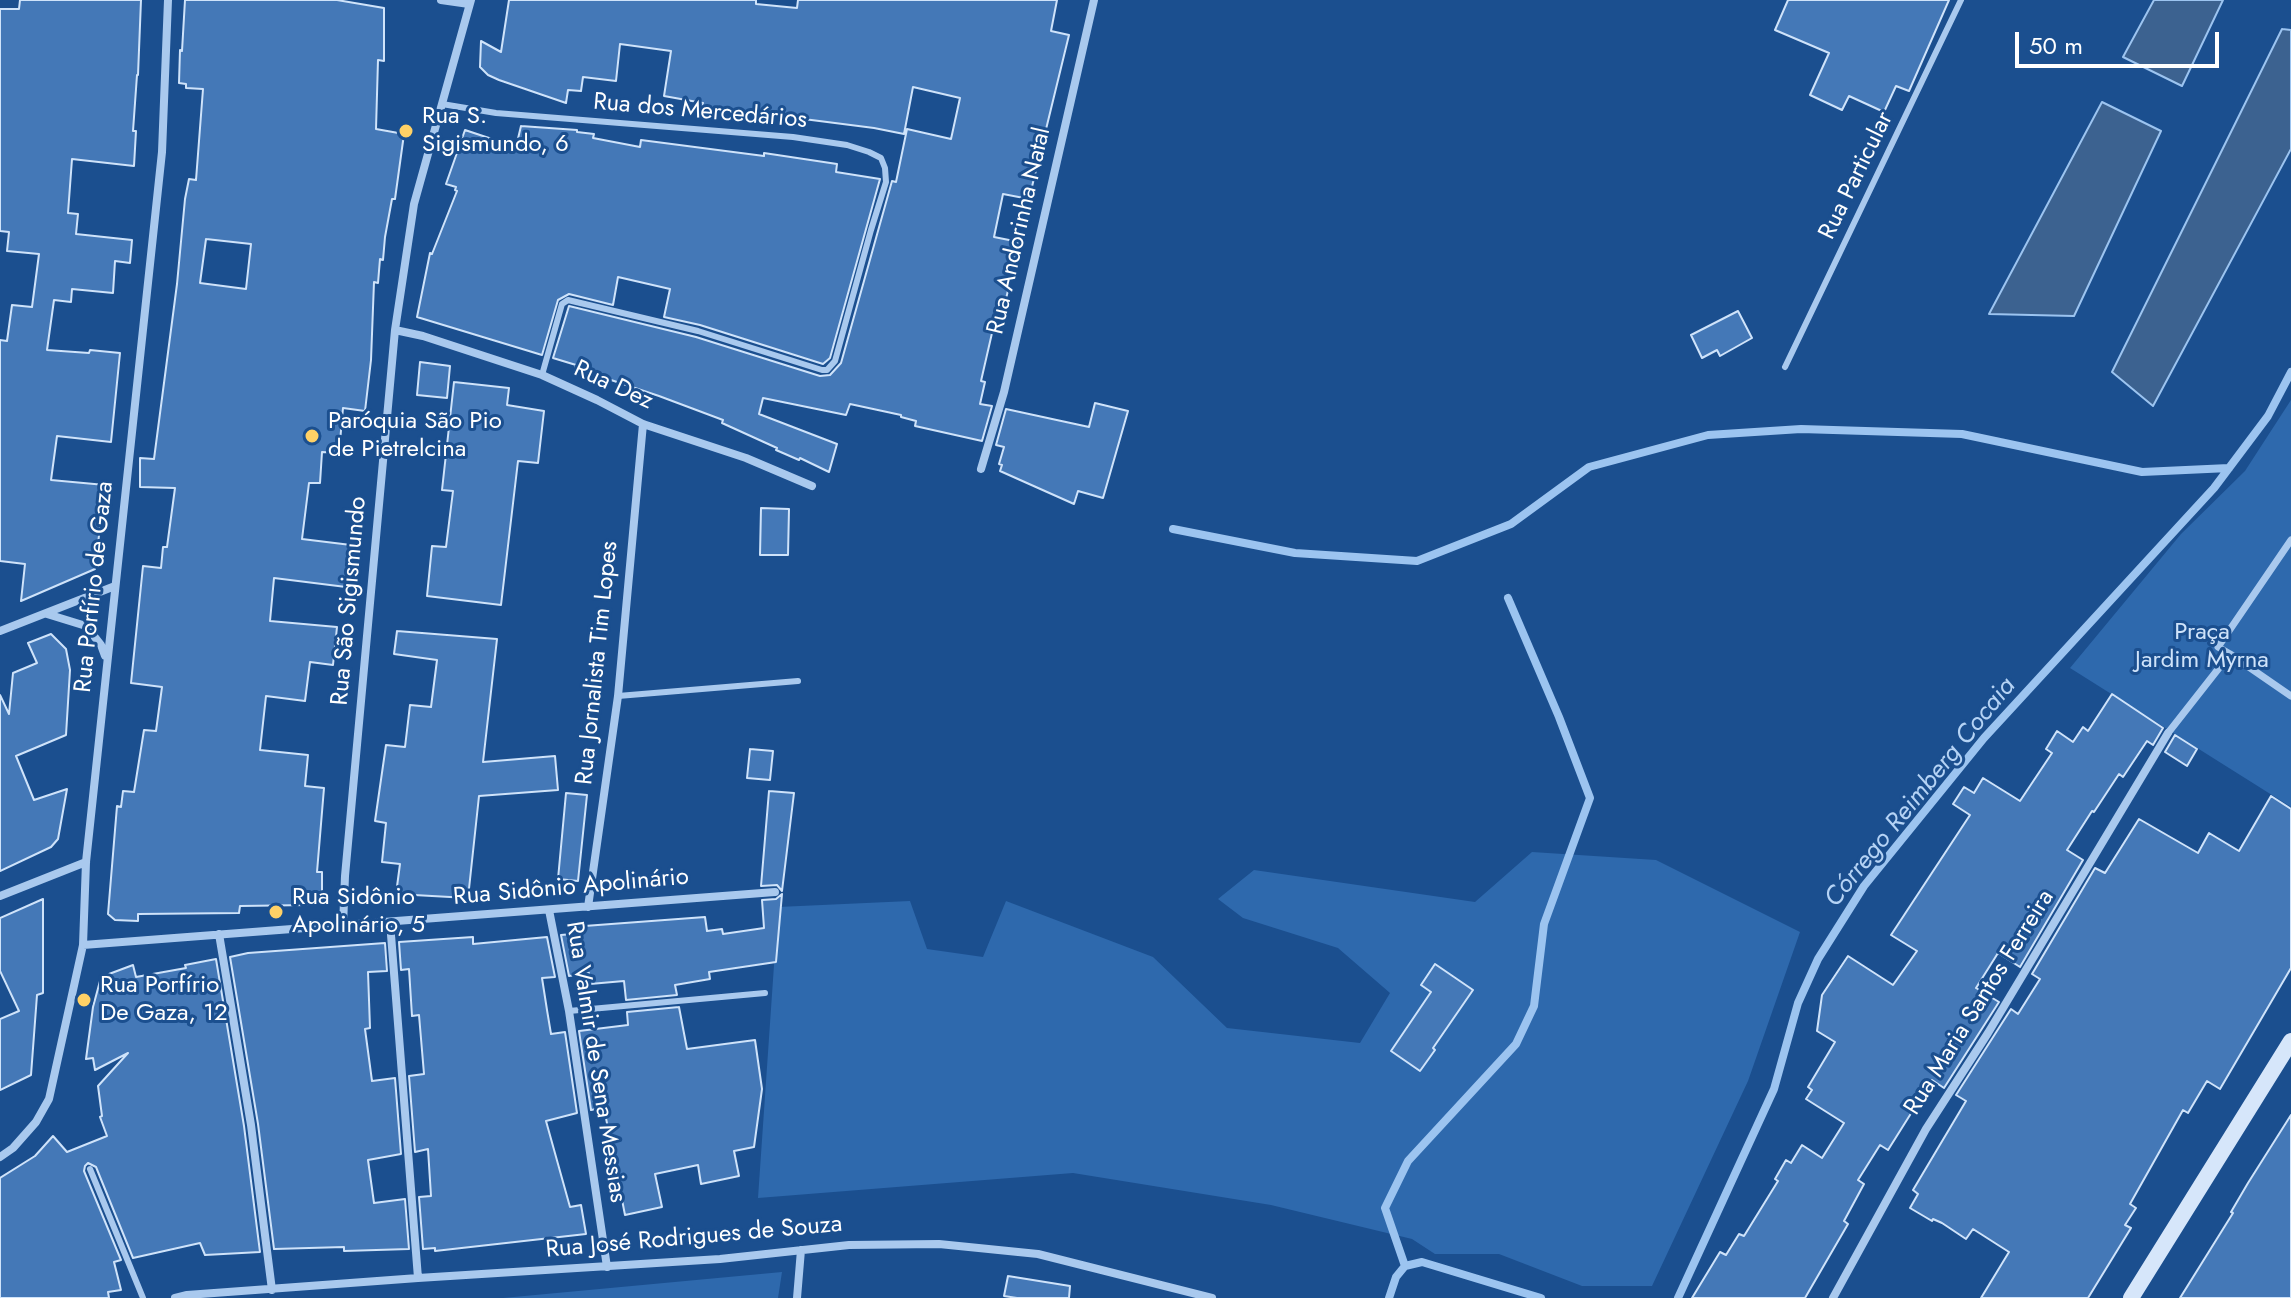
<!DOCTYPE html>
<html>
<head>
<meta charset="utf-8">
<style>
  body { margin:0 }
  #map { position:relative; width:2291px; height:1298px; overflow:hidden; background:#1b4f8f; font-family:Jost,sans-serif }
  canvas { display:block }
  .scale { position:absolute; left:2015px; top:32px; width:204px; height:36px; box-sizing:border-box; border:4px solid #fff; border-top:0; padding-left:10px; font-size:24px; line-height:28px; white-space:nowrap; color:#fff; -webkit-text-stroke:6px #1b4f8f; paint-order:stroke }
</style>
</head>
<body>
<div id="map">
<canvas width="2291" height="1298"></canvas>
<div class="scale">50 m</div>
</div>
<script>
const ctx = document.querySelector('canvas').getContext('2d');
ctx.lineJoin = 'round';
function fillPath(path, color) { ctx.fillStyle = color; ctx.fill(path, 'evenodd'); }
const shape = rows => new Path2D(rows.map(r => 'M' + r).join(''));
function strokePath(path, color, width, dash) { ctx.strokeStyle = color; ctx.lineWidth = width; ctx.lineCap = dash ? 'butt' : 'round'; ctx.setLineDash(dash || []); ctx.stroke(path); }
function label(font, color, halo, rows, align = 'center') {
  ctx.font = font + ' Jost,sans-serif'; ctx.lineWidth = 6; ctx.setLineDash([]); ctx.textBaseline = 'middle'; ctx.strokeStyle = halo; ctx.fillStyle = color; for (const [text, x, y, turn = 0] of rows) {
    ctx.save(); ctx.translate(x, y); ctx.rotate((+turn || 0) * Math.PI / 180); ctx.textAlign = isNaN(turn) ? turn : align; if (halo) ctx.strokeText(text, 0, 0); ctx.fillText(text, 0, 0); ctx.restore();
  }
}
const green = shape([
  [2291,400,2291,807,2070,668,2181,534,2245,471],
  [1532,852,1656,860,1800,932,1748,1081,1652,1286,1582,1286,1499,1254,1435,1254,1412,1239,1271,1205,1073,1173,758,1198,778,907,910,901,927,949,983,957,1006,901,1153,957,1227,1028,1360,1043,1390,993,1338,948,1243,918,1218,899,1254,870,1475,902],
  [782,1272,778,1298,503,1298]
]);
const water = shape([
  [2154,0,2223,0,2182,86,2123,57,2154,0],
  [2282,29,2291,30,2291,149,2153,406,2112,372,2282,29],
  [2102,102,2161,131,2074,316,1989,314,2102,102]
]);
const stream = shape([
  [1173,529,1295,553,1417,561,1511,524,1589,467,1708,435,1801,429,1962,434,2142,472,2229,468],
  [1405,1266,1385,1208,1408,1161,1516,1044,1534,1006,1544,924,1590,798,1559,717,1508,598],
  [1389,1298,1396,1277,1405,1266,1422,1262,1541,1298],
  [1678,1298,1774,1089,1798,1003,1818,959,1864,886,1984,738,2214,488,2268,416,2291,372]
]);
const building = shape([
  [20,0,141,0,138,75,137,75,133,131,136,131,134,166,72,159,68,213,78,214,76,234,132,240,130,263,115,261,113,293,72,289,71,302,54,300,47,350,89,353,90,350,120,353,111,442,57,436,51,480,105,485,95,569,21,601,25,564,0,561,0,340,7,341,12,305,32,307,39,254,7,251,9,232,0,231,0,9,19,9,20,0],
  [185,0,337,0,384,8,384,61,378,60,376,129,404,134,395,199,392,199,385,237,383,260,380,259,378,283,374,282,371,360,365,411,343,408,339,453,322,452,320,483,309,483,302,539,351,545,346,587,274,578,270,621,337,627,333,665,310,662,305,701,266,696,260,750,308,755,305,786,324,788,317,872,322,872,322,903,309,905,240,906,239,913,138,914,138,921,115,920,108,914,117,806,121,807,123,791,134,792,144,730,156,731,162,687,131,683,143,566,161,568,163,547,167,547,175,488,140,487,140,458,154,459,177,284,185,199,189,179,196,180,203,89,186,88,186,84,179,83,180,50,182,51,185,0],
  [206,239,251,244,246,289,200,283,206,239],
  [509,0,756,0,756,4,797,8,798,0,1057,0,1051,31,1069,35,1029,199,1003,194,994,237,1019,242,1001,321,995,320,981,381,985,382,980,404,992,406,982,441,915,426,916,421,901,417,901,415,850,404,846,415,763,398,759,414,837,444,829,472,800,458,799,460,776,450,777,448,722,423,723,420,659,396,575,368,576,365,553,358,569,306,696,337,820,376,830,375,841,363,892,181,896,182,907,129,951,139,960,98,913,87,904,134,874,128,702,106,703,103,664,96,671,51,620,44,616,81,583,77,581,91,568,90,566,103,499,80,488,75,480,67,481,41,501,52,509,0],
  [1788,0,1949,0,1909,91,1896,86,1884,112,1849,96,1842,110,1810,95,1829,53,1775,30,1788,0],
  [521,126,577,130,577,132,594,134,593,138,640,147,641,140,764,156,764,153,837,164,836,172,880,179,830,358,823,364,700,325,664,317,670,289,618,277,613,305,569,294,558,300,542,355,417,317,430,253,432,254,457,191,455,190,456,187,446,184,465,130,516,147,521,126],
  [1738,311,1752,338,1720,356,1717,350,1702,358,1691,335,1738,311],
  [420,362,450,366,447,398,417,395,420,362],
  [454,382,509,388,507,405,544,411,538,463,518,461,501,605,427,596,432,546,446,547,453,491,442,490,454,382],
  [1095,403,1128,411,1103,498,1078,491,1074,504,1000,471,1002,465,999,464,1004,447,996,445,1006,409,1089,427,1095,403],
  [761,508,789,509,788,555,760,555,761,508],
  [397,631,497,639,483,762,555,756,558,790,479,796,468,898,396,894,400,864,382,862,386,823,375,821,386,745,405,747,410,705,431,707,437,660,394,654,397,631],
  [51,634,66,649,70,670,66,735,16,756,34,800,67,789,58,839,51,847,0,871,0,695,9,714,13,673,37,663,28,643,51,634],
  [2112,694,2163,728,2153,745,2147,741,2123,777,2119,774,2094,812,2092,811,2067,850,2083,860,2020,967,1998,953,1976,988,1999,1002,1944,1088,1932,1080,1888,1150,1880,1145,1858,1180,1864,1184,1844,1221,1848,1224,1805,1298,1692,1298,1720,1252,1726,1255,1739,1234,1744,1236,1778,1181,1775,1179,1786,1160,1791,1163,1802,1145,1822,1158,1844,1123,1806,1099,1812,1090,1808,1087,1835,1042,1817,1031,1822,995,1848,956,1893,985,1917,951,1891,935,1970,815,1953,804,1964,787,1974,793,1983,778,2020,801,2052,753,2046,749,2057,731,2073,742,2083,727,2088,731,2112,694],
  [2175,735,2197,749,2187,766,2165,752,2175,735],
  [750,749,773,751,770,780,747,778,750,749],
  [769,791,794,793,782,891,777,885,761,886,769,791],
  [566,793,587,795,578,881,558,879,566,793],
  [2271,796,2291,809,2291,968,2220,1089,2207,1081,2188,1113,2183,1110,2130,1204,2136,1208,2125,1225,2131,1228,2088,1298,1981,1298,2009,1252,1973,1229,1966,1239,1942,1223,1933,1219,1932,1221,1910,1208,1918,1194,1913,1190,1966,1101,1956,1095,2011,1009,2018,1014,2040,979,2032,974,2095,868,2105,873,2139,819,2198,853,2209,833,2239,851,2271,796],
  [782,894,776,962,709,972,710,979,675,985,677,995,626,1000,624,981,590,984,589,973,569,976,561,935,572,934,571,927,705,917,707,931,722,929,723,934,764,928,762,900,776,899,782,894],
  [43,899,43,993,37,995,31,1075,0,1090,0,1019,19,1011,0,971,0,918,43,899],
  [473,937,473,944,547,937,555,977,542,978,547,1010,551,1034,565,1032,577,1113,546,1121,570,1207,581,1205,586,1234,435,1251,435,1248,423,1249,419,1197,431,1196,428,1149,415,1152,409,1076,424,1074,419,1015,412,1016,409,969,401,970,399,942,473,937],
  [385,943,387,971,368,972,370,1028,365,1029,372,1081,395,1078,401,1154,368,1160,374,1203,405,1199,409,1249,344,1251,344,1247,274,1249,258,1124,230,957,248,953,385,943],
  [216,959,244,1126,260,1252,205,1255,200,1243,133,1258,96,1167,88,1163,85,1166,84,1171,121,1260,114,1262,121,1290,108,1292,109,1298,0,1298,0,1178,35,1156,53,1136,67,1152,107,1136,100,1117,102,1116,98,1086,128,1053,95,1070,93,1058,86,1059,93,1007,100,981,109,974,133,965,136,977,186,968,185,965,216,959],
  [1435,964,1473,990,1433,1048,1435,1050,1420,1071,1391,1051,1431,992,1421,985,1435,964],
  [679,1007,687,1049,755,1040,762,1089,754,1147,734,1151,739,1176,701,1184,698,1165,655,1174,662,1207,625,1215,604,1108,591,1110,579,1031,628,1025,627,1012,679,1007],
  [2291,1115,2291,1298,2180,1298,2233,1213,2231,1212,2248,1183,2291,1115],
  [1008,1276,1070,1286,1069,1298,1017,1298,1004,1296,1008,1276]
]);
const service = shape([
  [442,104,496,113,793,137,847,145,869,152,881,158,885,168,886,182,871,230,835,361,827,370,822,370,698,331,568,300,562,304,542,375],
  [1785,367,1961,0],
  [618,696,798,681],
  [569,1011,765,993],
  [90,1169,143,1298]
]);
const pedestrian = shape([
  [2230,654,2218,647,2291,540],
  [2168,733,2230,654,2291,696]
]);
const minor = shape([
  [441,0,469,4],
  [395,330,423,336,542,375,597,400,643,424,746,458,812,486],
  [981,469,1004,392,1094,0],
  [47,614,86,626,101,645,105,656],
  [0,631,115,586],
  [0,896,86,862],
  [588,907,618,696,643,424],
  [549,910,569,1011,607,1267],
  [390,922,418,1278],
  [343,926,345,876,395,330,414,204,471,0],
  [219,934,251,1125,272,1290],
  [83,945,775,892],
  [0,1157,13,1148,36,1122,49,1099,83,945,86,862,162,152,168,0],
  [175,1298,187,1295,418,1278,720,1259,849,1245,939,1244,1038,1254,1212,1298],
  [797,1298,801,1250],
  [1833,1298,1926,1129,1988,1033,2168,733]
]);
const secondary = shape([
  [2131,1298,2291,1041]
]);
const markers = [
  [406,131,8,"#ffd166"],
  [312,436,8,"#ffd166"],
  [276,912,8,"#ffd166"],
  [84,1000,8,"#ffd166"]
];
const streetNames = [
  ["Rua dos Mercedários",700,112,5],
  ["Rua Particular",1857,176,-64],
  ["Rua Andorinha Natal",1020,231,-77],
  ["Rua Dez",613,386,25],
  ["Rua Porfírio de Gaza",95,587,-84],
  ["Rua São Sigismundo",350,601,-85],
  ["Rua Jornalista Tim Lopes",598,663,-84],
  ["Rua Sidônio Apolinário",571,888,-5],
  ["Rua Maria Santos Ferreira",1980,1003,-58],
  ["Rua Valmir de Sena Messias",595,1062,81],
  ["Rua José Rodrigues de Souza",694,1238,-5]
];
const poiNames = [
  ["Rua S.",422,117],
  ["Sigismundo, 6",422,145],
  ["Paróquia São Pio",328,422],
  ["de Pietrelcina",328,450],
  ["Rua Sidônio",292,898],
  ["Apolinário, 5",292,926],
  ["Rua Porfírio",100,986],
  ["De Gaza, 12",100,1014]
];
const parkNames = [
  ["Praça",2202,633],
  ["Jardim Myrna",2202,661]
];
const waterNames = [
  ["Córrego Reimberg Cocaia",1921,793,-51]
];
fillPath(green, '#2e69ad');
fillPath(water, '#3c6290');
strokePath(water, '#9cc4f0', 2);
strokePath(stream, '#9cc4f0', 8);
fillPath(building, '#4478b7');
strokePath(building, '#cfe3fa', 2);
strokePath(service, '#a9c9ee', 6);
strokePath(pedestrian, '#a9c9ee', 7);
strokePath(minor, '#a9c9ee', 8);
strokePath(secondary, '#d6e6fa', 16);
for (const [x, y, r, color] of markers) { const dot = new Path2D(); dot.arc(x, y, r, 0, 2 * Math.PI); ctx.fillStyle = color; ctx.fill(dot); strokePath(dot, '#1b4f8f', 3); }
label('24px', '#fff', '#1b4f8f', streetNames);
label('24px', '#fff', '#1b4f8f', poiNames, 'left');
label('24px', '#cfe3fa', '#1b4f8f', parkNames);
label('italic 26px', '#b5d3f5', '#1b4f8f', waterNames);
</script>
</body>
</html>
